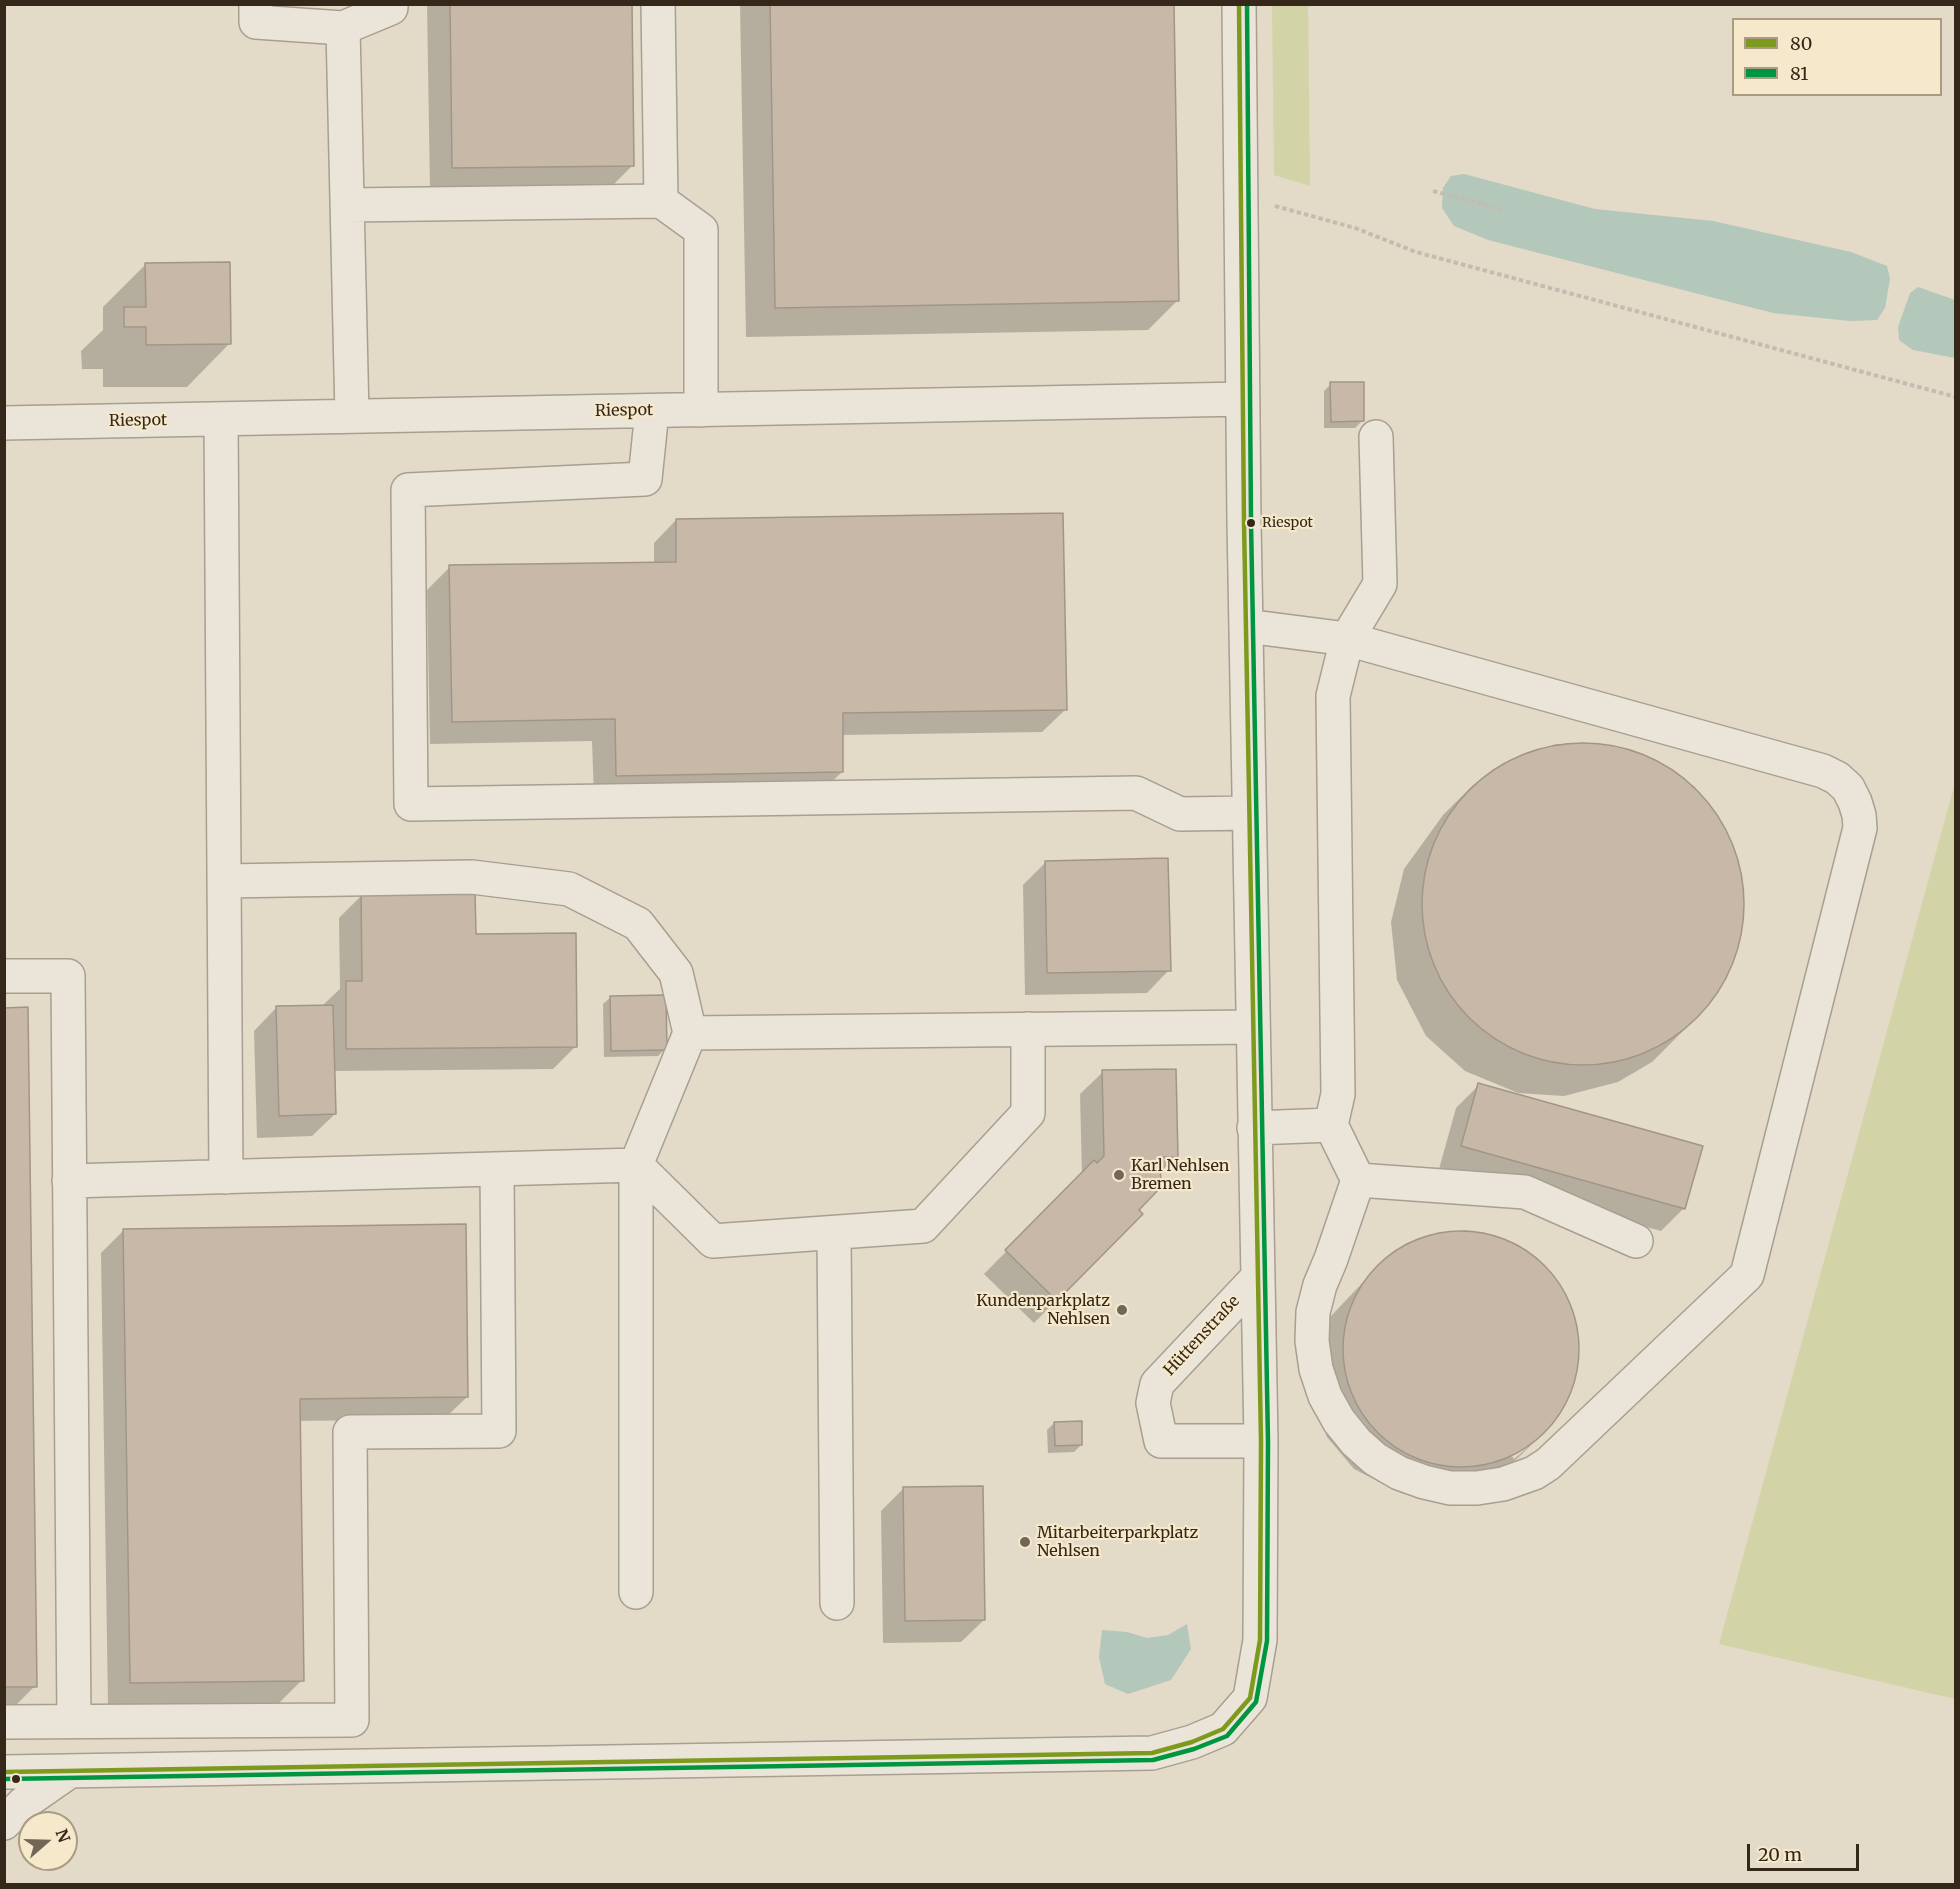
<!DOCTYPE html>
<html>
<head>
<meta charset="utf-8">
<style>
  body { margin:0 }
  #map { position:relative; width:1960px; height:1889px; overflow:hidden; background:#e3dac7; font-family:Merriweather,serif }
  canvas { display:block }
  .frame { position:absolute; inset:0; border:6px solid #35271a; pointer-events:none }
  .legend { position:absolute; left:1732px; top:18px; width:210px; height:78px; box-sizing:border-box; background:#f6e9cb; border:2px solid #a99b84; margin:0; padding:8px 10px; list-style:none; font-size:18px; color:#35271a }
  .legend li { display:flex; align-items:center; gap:12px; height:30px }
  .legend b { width:30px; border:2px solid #a99b84 }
  .north { position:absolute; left:18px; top:1811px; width:60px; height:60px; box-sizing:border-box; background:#f6e9cb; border:2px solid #a99b84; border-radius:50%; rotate:70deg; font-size:16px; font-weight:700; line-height:24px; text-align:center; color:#35271a }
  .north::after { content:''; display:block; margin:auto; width:21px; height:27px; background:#726657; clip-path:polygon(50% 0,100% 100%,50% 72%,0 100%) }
  .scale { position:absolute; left:1747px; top:1844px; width:112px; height:27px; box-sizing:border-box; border:3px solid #35271a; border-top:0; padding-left:8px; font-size:18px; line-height:21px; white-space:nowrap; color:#35271a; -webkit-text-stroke:4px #f6e9cb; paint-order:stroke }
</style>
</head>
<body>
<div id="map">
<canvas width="1960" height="1889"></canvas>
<div class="frame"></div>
<ul class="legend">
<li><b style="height:8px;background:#7d9a1e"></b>80</li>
<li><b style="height:8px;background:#009640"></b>81</li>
</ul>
<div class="north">N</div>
<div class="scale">20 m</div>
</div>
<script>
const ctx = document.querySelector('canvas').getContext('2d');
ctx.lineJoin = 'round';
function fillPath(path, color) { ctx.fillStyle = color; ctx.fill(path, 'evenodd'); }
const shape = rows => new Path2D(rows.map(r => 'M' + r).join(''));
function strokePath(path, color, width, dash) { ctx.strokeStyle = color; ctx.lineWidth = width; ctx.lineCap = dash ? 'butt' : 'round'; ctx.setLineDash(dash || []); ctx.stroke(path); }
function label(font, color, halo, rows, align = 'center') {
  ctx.font = font + ' Merriweather,serif'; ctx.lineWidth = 4.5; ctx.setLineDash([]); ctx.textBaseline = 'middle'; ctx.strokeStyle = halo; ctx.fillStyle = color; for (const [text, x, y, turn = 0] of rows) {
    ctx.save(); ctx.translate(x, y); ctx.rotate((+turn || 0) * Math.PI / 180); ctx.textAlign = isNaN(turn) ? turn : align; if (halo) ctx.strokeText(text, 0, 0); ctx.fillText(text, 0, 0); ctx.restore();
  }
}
const green = shape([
  [1272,5,1308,5,1310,186,1274,175],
  [1955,783,1955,1699,1719,1644]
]);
const water = shape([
  [1464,174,1595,209,1713,221,1851,252,1887,266,1890,279,1885,308,1877,320,1850,321,1773,313,1488,240,1454,226,1442,208,1443,188,1451,176],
  [1918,287,1955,300,1955,358,1913,350,1899,340,1898,327,1910,293],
  [1187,1624,1191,1649,1171,1680,1128,1694,1105,1684,1099,1657,1102,1630,1127,1632,1147,1638,1168,1635]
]);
const shadow = shape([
  [427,4,630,4,633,165,610,188,430,190],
  [740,4,1172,4,1178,300,1148,330,746,337],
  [146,264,229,344,187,387,103,387,103,369,82,369,81,351,103,330,103,307],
  [1331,384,1362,421,1355,428,1324,428,1324,391],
  [676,520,1065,710,1042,732,842,735,842,772,819,794,594,798,592,741,430,744,427,590,450,567,654,564,654,543],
  [1556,744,1626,748,1694,786,1716,813,1739,864,1744,902,1735,958,1720,989,1683,1031,1652,1062,1618,1082,1564,1096,1518,1093,1465,1071,1426,1036,1397,980,1391,922,1404,869,1443,815,1473,785,1503,763],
  [1046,862,1169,970,1147,993,1025,995,1023,885],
  [362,895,576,1046,553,1069,334,1071,335,1114,312,1136,257,1138,254,1031,276,1008,323,1005,340,989,339,918],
  [611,997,665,1049,658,1056,604,1057,603,1004],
  [4,1009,35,1686,12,1709,4,1709],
  [1103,1072,1176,1156,1159,1174,1136,1210,1141,1214,1034,1323,984,1274,1082,1175,1080,1094],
  [1479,1085,1684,1208,1661,1231,1439,1169,1456,1108],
  [124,1230,467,1397,444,1419,298,1421,302,1680,279,1703,108,1706,101,1253],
  [1465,1230,1518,1245,1560,1286,1578,1339,1573,1386,1550,1426,1519,1457,1488,1482,1422,1497,1401,1493,1354,1469,1327,1437,1319,1417,1314,1361,1330,1317,1388,1256,1407,1243],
  [1528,1444,1528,1447,1514,1459,1512,1456],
  [1054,1423,1081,1445,1074,1452,1048,1453,1047,1430],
  [904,1488,984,1620,961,1642,883,1643,881,1511]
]);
const building = shape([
  [450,4,632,4,634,166,452,168,450,4],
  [770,4,1174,4,1179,301,775,308,770,4],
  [230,262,231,344,146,345,146,327,124,327,124,307,146,307,145,263,230,262],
  [1330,382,1364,382,1364,421,1331,422,1330,382],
  [1063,513,1067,710,843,713,843,772,616,776,615,719,452,722,449,565,676,562,676,519,1063,513],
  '1422 904a161 161 0 1 1 322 0a161 161 0 1 1-322 0Z',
  [1168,858,1171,971,1047,973,1045,861,1168,858],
  [475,893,476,934,576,933,577,1047,346,1049,346,981,362,981,361,894,475,893],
  [666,995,667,1050,611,1051,610,996,666,995],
  [333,1005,336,1114,279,1116,276,1006,333,1005],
  [28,1007,37,1687,4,1687,4,1008,28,1007],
  [1176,1069,1178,1157,1160,1157,1161,1187,1139,1210,1143,1214,1057,1301,1005,1250,1094,1160,1097,1163,1104,1156,1102,1070,1176,1069],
  [1478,1083,1703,1146,1685,1209,1461,1146,1478,1083],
  [466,1224,468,1397,300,1399,304,1681,130,1683,123,1229,466,1224],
  '1343 1349a118 118 0 1 1 236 0a118 118 0 1 1-236 0Z',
  [1082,1421,1082,1445,1055,1446,1054,1422,1082,1421],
  [983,1486,985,1620,905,1621,903,1487,983,1486]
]);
const path = shape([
  [1433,191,1501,209],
  [1275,206,1355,228,1416,252,1956,397]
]);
const minor = shape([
  [256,4,256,22,343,28],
  [658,4,661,201],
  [348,205,661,201,701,230,701,410],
  [652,411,645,479,408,490,411,804,1136,793,1180,814,1249,813],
  [352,416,343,28,391,8,391,4],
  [221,419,226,1177],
  [4,423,1243,399],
  [1246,626,1347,639,1823,771,1837,778,1848,788,1855,802,1859,815,1860,828,1747,1275,1548,1464,1534,1473,1503,1484,1477,1488,1450,1488,1424,1482,1399,1473,1375,1459,1356,1442,1339,1421,1325,1396,1316,1369,1312,1341,1313,1312,1320,1285,1331,1259,1358,1180,1525,1192,1636,1241],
  [224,881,472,877,569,889,638,924,676,973,690,1033],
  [4,976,68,976,74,1721],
  [1331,1125,1338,1094,1333,696,1347,639,1380,584,1376,437],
  [1254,1128,1331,1125,1358,1180],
  [69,1181,636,1165,713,1241,923,1226,1028,1113,1028,1029],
  [834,1233,837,1603],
  [1257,1278,1157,1384,1153,1403,1161,1441,1261,1441],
  [636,1592,636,1165,690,1033,1253,1027],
  [4,1722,352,1720,350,1432,499,1431,497,1169],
  [4,1772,1152,1753,1192,1742,1223,1729,1250,1698,1260,1640,1261,1441,1244,522,1239,4],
  [4,1823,24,1803,70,1771]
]);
const bus1 = shape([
  [4,1772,1152,1753,1192,1742,1223,1729,1250,1698,1260,1640,1261,1441,1244,522,1239,4]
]);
const bus2 = shape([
  [4,1779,1153,1760,1194,1749,1227,1736,1256,1702,1267,1641,1268,1441,1251,522,1247,4]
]);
const markers = [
  [1251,523,5,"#35271a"],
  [1119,1175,6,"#726657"],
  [1122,1310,6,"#726657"],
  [1025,1542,6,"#726657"],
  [16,1779,5,"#35271a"]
];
const busNames = [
  ["Riespot",1262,523]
];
const streetNames = [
  ["Riespot",624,411,-1],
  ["Riespot",138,421,-1],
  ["Hüttenstraße",1202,1336,-47]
];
const poiNames = [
  ["Karl Nehlsen",1131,1166],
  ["Bremen",1131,1184],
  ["Kundenparkplatz",1110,1301,"right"],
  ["Nehlsen",1110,1319,"right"],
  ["Mitarbeiterparkplatz",1037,1533],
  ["Nehlsen",1037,1551]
];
fillPath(green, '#d3d3a8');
fillPath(water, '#b3c7ba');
fillPath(shadow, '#0003');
fillPath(building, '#c7b8a8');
strokePath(building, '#a29587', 1.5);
strokePath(minor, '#a79f91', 36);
strokePath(path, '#c3bcb1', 4, [4.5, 3]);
strokePath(minor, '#ebe5d9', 33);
strokePath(bus1, '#7d9a1e', 4.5);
strokePath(bus2, '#009640', 4.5);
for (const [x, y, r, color] of markers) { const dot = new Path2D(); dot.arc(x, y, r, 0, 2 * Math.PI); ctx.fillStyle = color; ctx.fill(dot); strokePath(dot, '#f6e9cb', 2); }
label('14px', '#35271a', '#f6e9cb', busNames, 'left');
label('16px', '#35271a', '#f6e9cb', streetNames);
label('16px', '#35271a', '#f6e9cb', poiNames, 'left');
</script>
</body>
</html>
